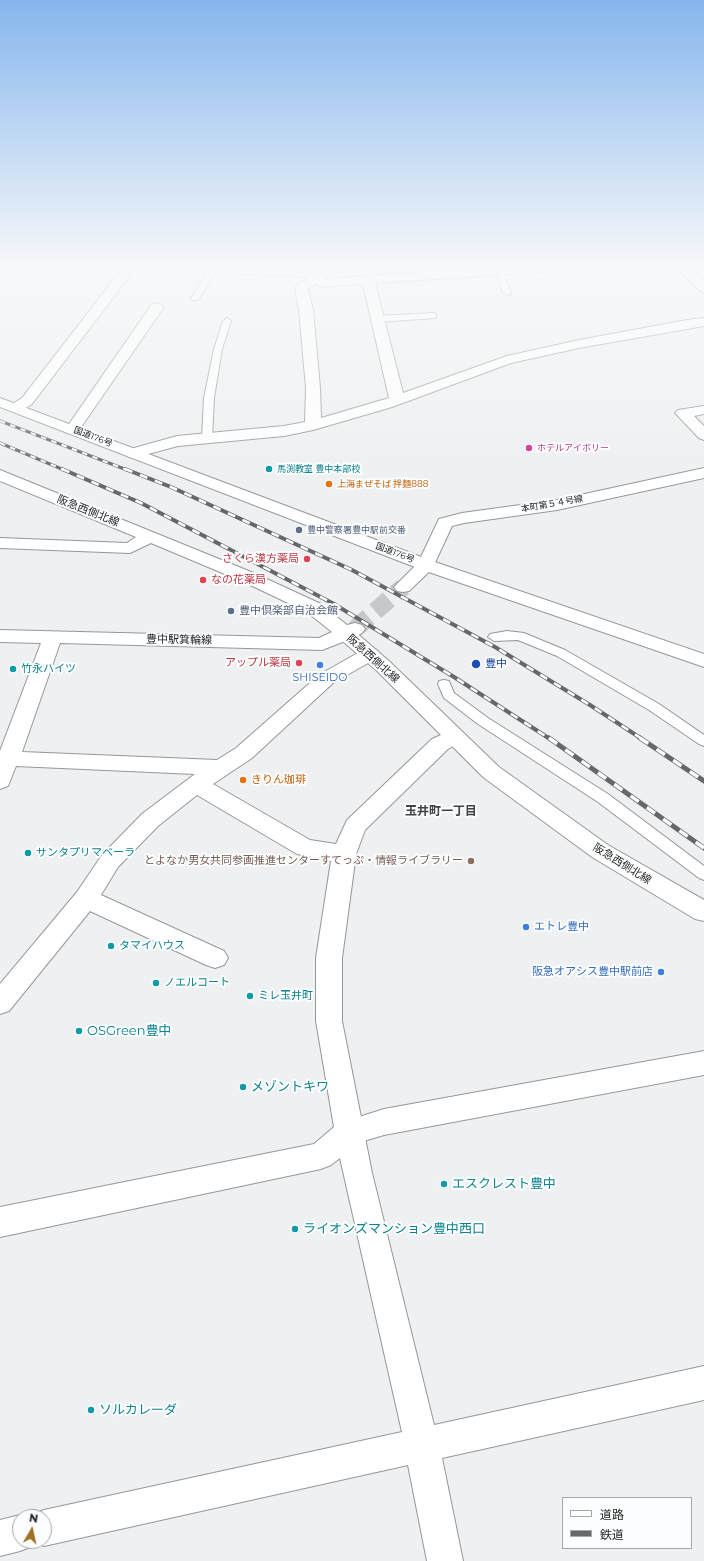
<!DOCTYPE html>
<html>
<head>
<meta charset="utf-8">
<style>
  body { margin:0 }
  #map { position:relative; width:704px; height:1561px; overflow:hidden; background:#eef0f1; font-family:Montserrat,"Noto Sans JP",sans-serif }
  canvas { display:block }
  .legend { position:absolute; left:562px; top:1497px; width:130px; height:52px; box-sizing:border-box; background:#fcfdfe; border:1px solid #a7a7a8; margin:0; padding:5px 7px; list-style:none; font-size:12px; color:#272728 }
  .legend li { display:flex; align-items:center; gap:8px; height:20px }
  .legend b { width:20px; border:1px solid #a7a7a8 }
  .north { position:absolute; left:12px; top:1509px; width:40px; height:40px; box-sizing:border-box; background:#fcfdfe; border:1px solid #a7a7a8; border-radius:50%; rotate:9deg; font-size:11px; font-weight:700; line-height:16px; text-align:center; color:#272728 }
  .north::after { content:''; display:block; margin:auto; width:14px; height:18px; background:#9f7023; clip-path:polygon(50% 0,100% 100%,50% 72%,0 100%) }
</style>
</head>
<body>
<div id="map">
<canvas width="704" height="1561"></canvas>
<ul class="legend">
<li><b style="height:5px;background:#fff"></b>道路</li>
<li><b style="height:5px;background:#666768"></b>鉄道</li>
</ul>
<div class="north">N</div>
</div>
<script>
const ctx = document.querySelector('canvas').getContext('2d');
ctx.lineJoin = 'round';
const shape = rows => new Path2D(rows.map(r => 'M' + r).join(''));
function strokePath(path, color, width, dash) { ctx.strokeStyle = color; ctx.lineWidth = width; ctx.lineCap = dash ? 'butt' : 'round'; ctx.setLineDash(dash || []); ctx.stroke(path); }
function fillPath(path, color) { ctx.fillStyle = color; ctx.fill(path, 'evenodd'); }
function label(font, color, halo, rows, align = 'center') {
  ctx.font = font + ' Montserrat,"Noto Sans JP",sans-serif'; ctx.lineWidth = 4; ctx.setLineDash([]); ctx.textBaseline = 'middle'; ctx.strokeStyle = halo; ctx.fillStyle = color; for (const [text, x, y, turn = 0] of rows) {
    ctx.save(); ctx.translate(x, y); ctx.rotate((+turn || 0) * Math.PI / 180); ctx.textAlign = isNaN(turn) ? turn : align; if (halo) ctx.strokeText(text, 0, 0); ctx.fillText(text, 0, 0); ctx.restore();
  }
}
const streetTunnel = shape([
  [355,629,403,587]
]);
const lane = shape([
  [210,268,217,270,198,300,192,300,191,298,210,268],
  [496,269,503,271,511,293,510,295,503,293,495,271,496,269],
  [433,313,436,314,436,318,377,322,373,319,377,316,433,313],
  [227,318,231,321,222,349,214,398,212,438,207,441,202,438,204,398,214,349,223,321,227,318],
  [507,631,524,633,565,650,659,704,704,735,704,746,699,744,649,710,557,656,518,640,494,641,488,637,490,634,507,631],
  [444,680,449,681,454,693,488,718,608,794,704,866,704,880,699,878,598,802,478,724,444,698,438,684,439,681,444,680]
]);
const street = shape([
  [0,265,11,265,4,273,0,274,0,265],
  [125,265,138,265,32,404,21,411,11,411,9,408,11,405,22,398,125,265],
  [142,265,226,265,318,270,325,265,340,265,324,279,526,265,592,265,586,269,375,283,403,393,507,356,579,340,687,320,704,318,704,326,579,348,511,363,392,407,313,430,284,436,178,446,133,458,127,456,125,453,127,450,177,436,284,426,305,422,306,388,299,310,295,288,308,277,148,269,142,265],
  [315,284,320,287,363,284,389,398,321,418,320,388,313,310,308,289,315,284],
  [157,303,164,307,77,433,67,433,64,430,67,427,152,304,157,303],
  [704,406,704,414,694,416,704,426,704,440,699,438,675,413,678,410,704,406],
  [704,468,704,478,557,510,464,523,452,526,432,569,409,591,403,592,397,591,394,587,418,563,439,519,462,513,557,500,704,468],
  [0,470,256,574,321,604,347,625,355,623,362,625,365,629,362,633,353,638,322,650,60,643,22,752,217,760,236,748,319,675,363,650,370,648,377,650,380,654,377,658,333,683,252,758,213,784,310,840,336,844,347,820,432,739,454,729,461,731,465,736,461,741,448,749,365,830,356,854,342,958,342,1021,372,1173,434,1425,704,1366,704,1400,442,1458,463,1561,427,1561,408,1465,44,1546,34,1542,33,1546,20,1551,0,1556,0,1520,20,1515,25,1517,20,1517,20,1541,44,1541,44,1517,30,1517,44,1510,402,1432,340,1158,331,1165,321,1169,0,1237,0,1207,314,1144,334,1127,316,1021,316,958,331,861,297,854,197,795,158,826,118,867,101,895,224,951,228,958,224,965,215,968,206,965,90,911,9,1011,0,1014,0,984,77,892,102,855,142,814,195,774,16,766,8,786,0,789,0,751,41,643,0,642,0,630,319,638,332,632,307,612,244,582,151,543,130,553,0,548,0,538,127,543,136,537,0,481,0,470]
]);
const secondary = shape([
  [673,265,687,265,704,281,704,292,700,291,673,265],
  [346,628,353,630,390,662,499,767,608,845,704,900,704,921,695,919,592,857,483,777,376,670,339,638,336,634,339,630,346,628],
  [704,1051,704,1075,384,1135,350,1145,340,1141,336,1132,340,1123,384,1109,704,1051]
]);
const highway = shape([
  [0,398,432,561,704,654,704,667,420,569,0,407,0,398]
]);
const railFar2 = shape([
  [0,421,127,470],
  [0,443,64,470]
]);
const railFar1 = shape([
  [62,469,141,503,334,604,454,677,550,739],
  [125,469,171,487,352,570,495,647,590,705,642,739]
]);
const rail = shape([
  [549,738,704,848],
  [640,738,704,781]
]);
const markers = [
  [529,448,4,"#d1479c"],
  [269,469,4,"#0f9aa8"],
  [329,484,4,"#e8710a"],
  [299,530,4,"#5c6f8a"],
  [307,559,4,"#e0444e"],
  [203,580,4,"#e0444e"],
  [231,611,4,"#5c6f8a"],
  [299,663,4,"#e0444e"],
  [476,664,5,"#1a4fb4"],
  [320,665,4,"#3f7fe0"],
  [13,669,4,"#0f9aa8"],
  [243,780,4,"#e8710a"],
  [28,853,4,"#0f9aa8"],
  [471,861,4,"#8d6e63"],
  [526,927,4,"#3f7fe0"],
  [111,946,4,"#0f9aa8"],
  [661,972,4,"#3f7fe0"],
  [156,983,4,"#0f9aa8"],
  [250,996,4,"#0f9aa8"],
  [79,1031,4,"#0f9aa8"],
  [243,1087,4,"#0f9aa8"],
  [444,1184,4,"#0f9aa8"],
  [295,1229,4,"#0f9aa8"],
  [91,1410,4,"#0f9aa8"]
];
const farStreetnames = [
  ["国道176号",93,437,21],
  ["本町第５４号線",552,504,-10],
  ["国道176号",395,553,21]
];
const farHotelnames = [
  ["ホテルアイボリー",537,448]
];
const farCulturenames = [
  ["馬渕教室 豊中本部校",277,469]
];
const farFoodnames = [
  ["上海まぜそば 拌麺888",337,484]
];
const farServicenames = [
  ["豊中警察署豊中駅前交番",307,530]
];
const streetNames = [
  ["阪急西側北線",88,511,22],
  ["豊中駅箕輪線",179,640,1],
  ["阪急西側北線",373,659,42],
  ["阪急西側北線",622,864,32]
];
const healthNames = [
  ["さくら漢方薬局",299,559],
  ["なの花薬局",211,580,"left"],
  ["アップル薬局",291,663]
];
const serviceNames = [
  ["豊中倶楽部自治会館",239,611]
];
const transitNames = [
  ["豊中",485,664]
];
const cultureNames = [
  ["竹永ハイツ",21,669],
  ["サンタプリマベーラ",36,853],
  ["タマイハウス",119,946],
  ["ノエルコート",164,983],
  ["ミレ玉井町",258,996]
];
const shopNames = [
  ["SHISEIDO",320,678],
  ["エトレ豊中",534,927,"left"],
  ["阪急オアシス豊中駅前店",653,972,"right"]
];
const foodNames = [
  ["きりん珈琲",251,780]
];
const educationNames = [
  ["とよなか男女共同参画推進センターすてっぷ・情報ライブラリー",463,861]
];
const neighbourhoodNames = [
  ["玉井町一丁目",441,811]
];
const nearCulturenames = [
  ["OSGreen豊中",87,1031],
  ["メゾントキワ",251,1087],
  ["エスクレスト豊中",452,1184],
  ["ライオンズマンション豊中西口",303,1229],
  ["ソルカレーダ",99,1410]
];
strokePath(streetTunnel, '#c6c8c9', 18, [18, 9]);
strokePath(lane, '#969798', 2);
strokePath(street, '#969798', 2);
strokePath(secondary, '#969798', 2);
strokePath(highway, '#969798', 2);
fillPath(lane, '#fff');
fillPath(street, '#fff');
fillPath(secondary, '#fff');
fillPath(highway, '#fff');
strokePath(railFar2, '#666768', 3);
strokePath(railFar1, '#666768', 4);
strokePath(rail, '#666768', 5);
strokePath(railFar2, '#fcfdfe', 2, [5.5]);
strokePath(railFar1, '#fcfdfe', 2.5, [8]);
strokePath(rail, '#fcfdfe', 3.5, [10]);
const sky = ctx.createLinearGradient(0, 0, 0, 484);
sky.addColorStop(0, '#86b6ee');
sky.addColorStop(0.55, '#f7f8f9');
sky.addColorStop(1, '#f7f8f900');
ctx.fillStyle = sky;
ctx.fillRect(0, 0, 704, 484);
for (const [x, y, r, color] of markers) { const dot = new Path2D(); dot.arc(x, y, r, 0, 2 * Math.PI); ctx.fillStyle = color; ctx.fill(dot); strokePath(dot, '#fcfdfe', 1.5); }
label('9px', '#272728', '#fcfdfe', farStreetnames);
label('9px', '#b23c85', '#fcfdfe', farHotelnames, 'left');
label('9px', '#0d838f', '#fcfdfe', farCulturenames, 'left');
label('9px', '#c56008', '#fcfdfe', farFoodnames, 'left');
label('9px', '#4e5e75', '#fcfdfe', farServicenames, 'left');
label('11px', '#272728', '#fcfdfe', streetNames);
label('11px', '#be3a42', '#fcfdfe', healthNames, 'right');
label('11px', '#4e5e75', '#fcfdfe', serviceNames, 'left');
label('11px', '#164399', '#fcfdfe', transitNames, 'left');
label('11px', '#0d838f', '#fcfdfe', cultureNames, 'left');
label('11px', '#366cbe', '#fcfdfe', shopNames);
label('11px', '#c56008', '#fcfdfe', foodNames, 'left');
label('11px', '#785e54', '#fcfdfe', educationNames, 'right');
label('bold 12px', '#424344', '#fcfdfe', neighbourhoodNames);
label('13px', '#0d838f', '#fcfdfe', nearCulturenames, 'left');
</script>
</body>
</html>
